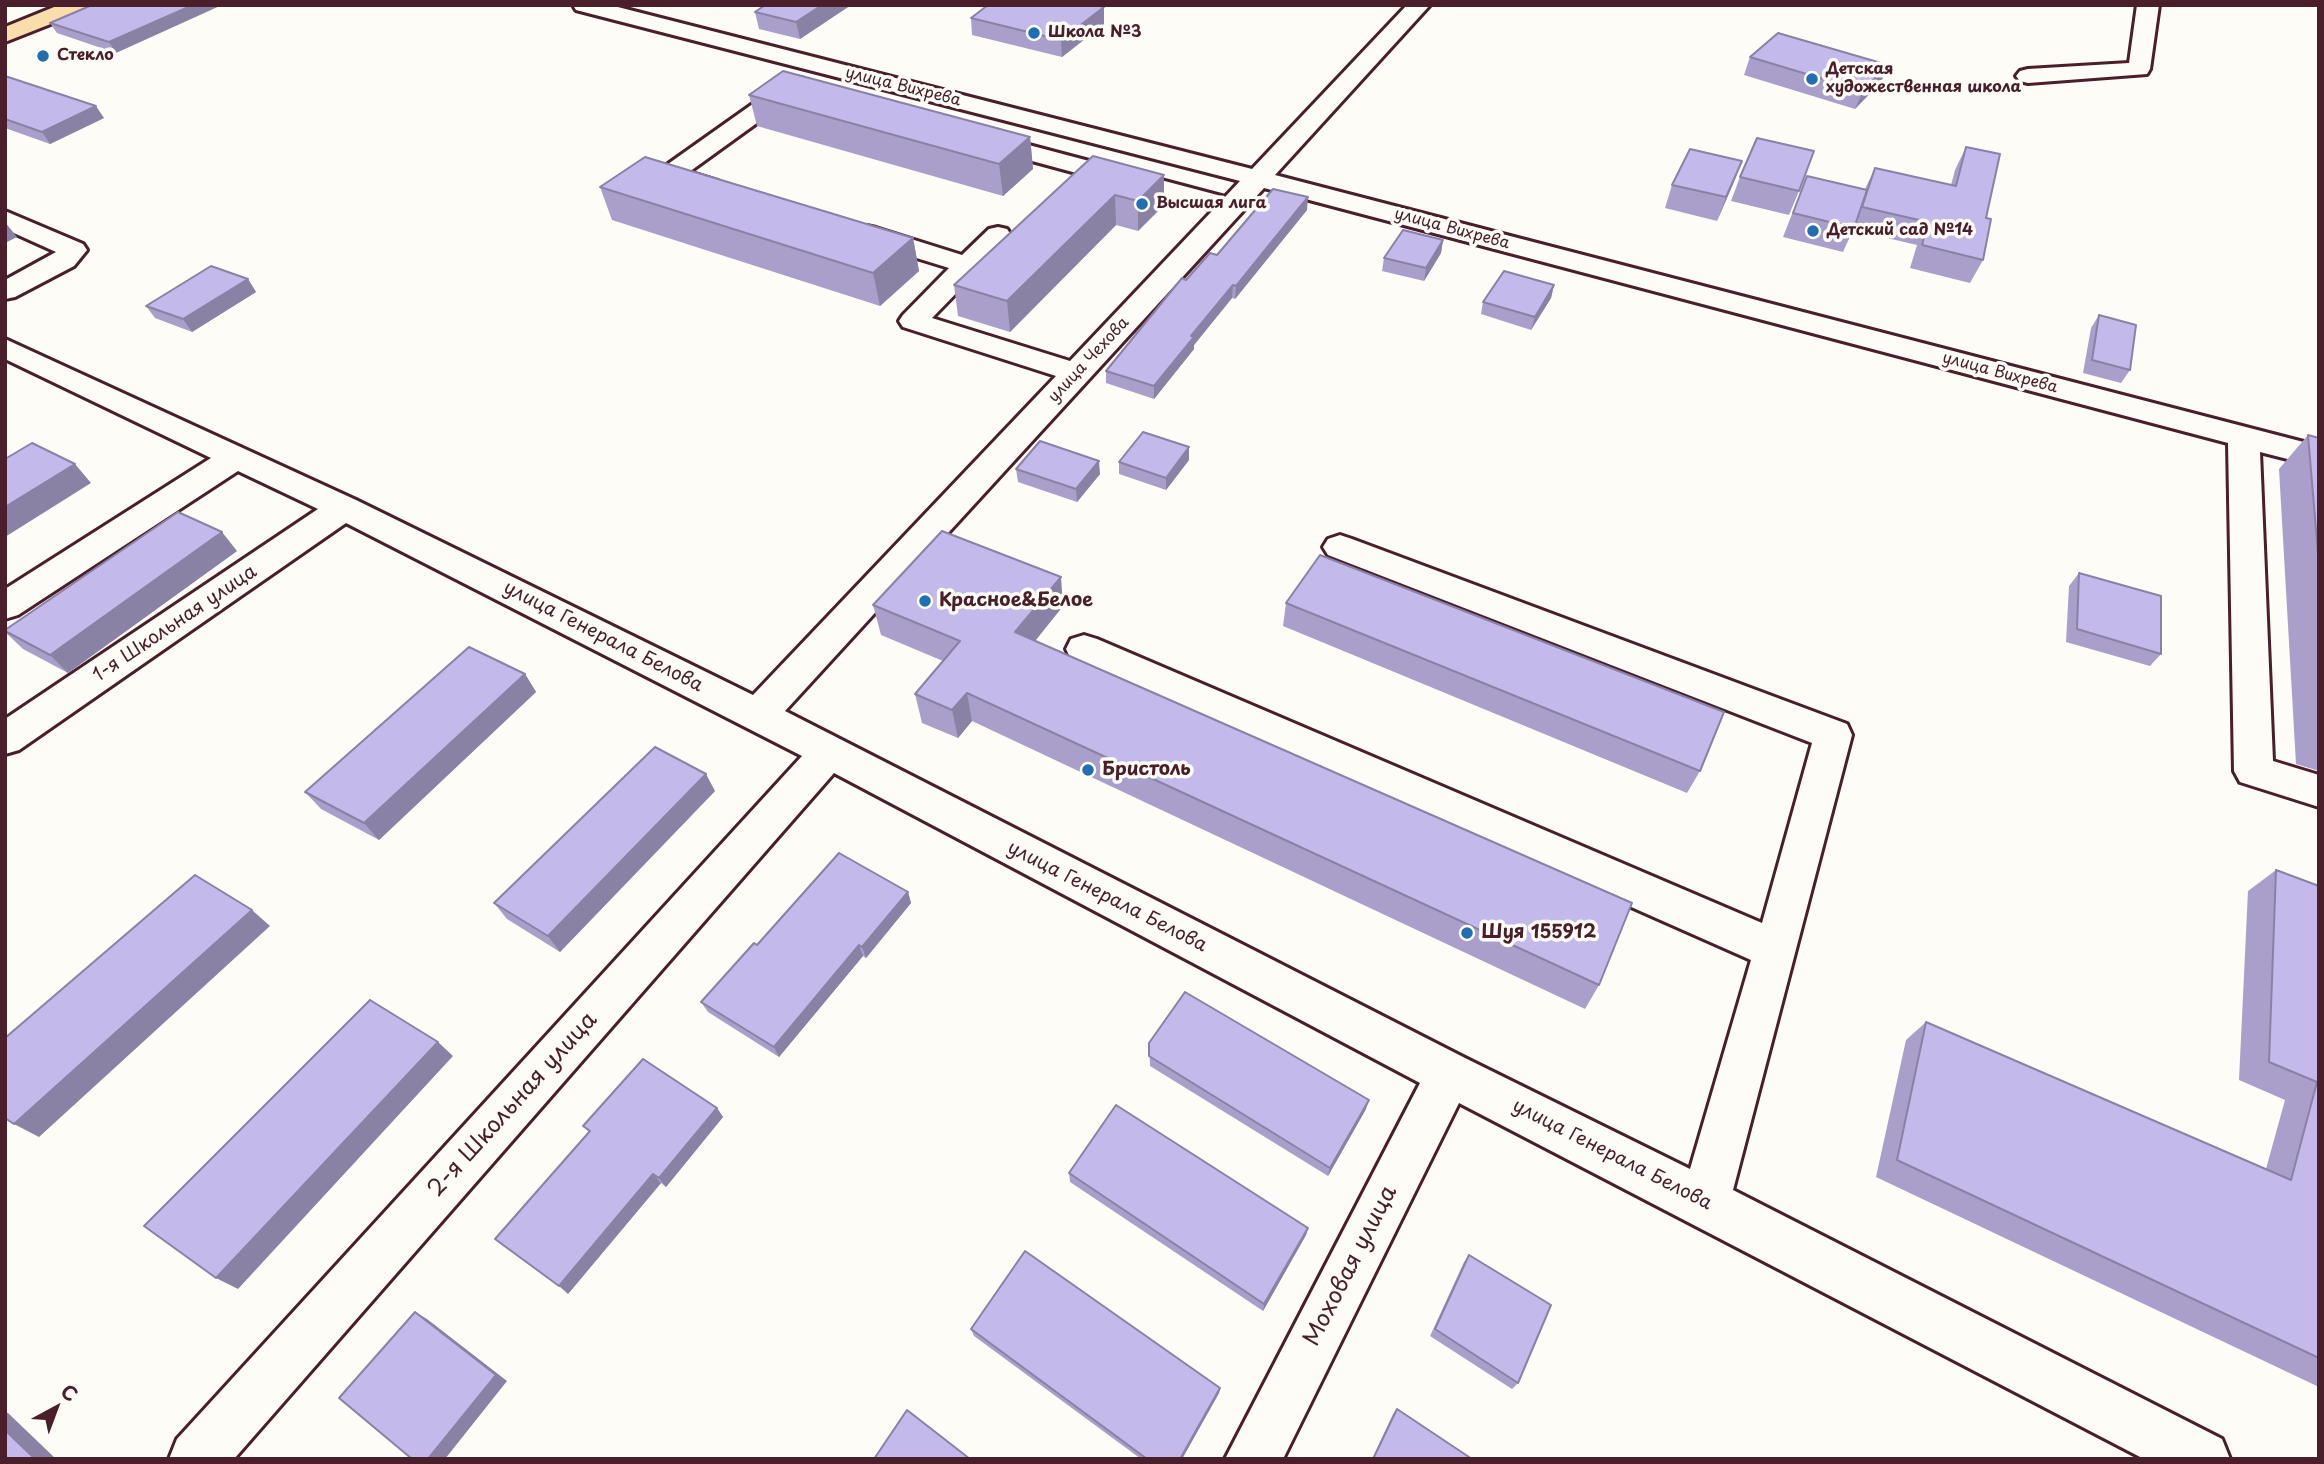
<!DOCTYPE html>
<html>
<head>
<meta charset="utf-8">
<style>
  body { margin:0 }
  #map { position:relative; width:2324px; height:1464px; overflow:hidden; background:#fdfcf7; font-family:"Playpen Sans",sans-serif }
  canvas { display:block }
  .frame { position:absolute; inset:0; border:7px solid #4a1f2b; pointer-events:none }
  .north { position:absolute; left:21px; top:1373px; width:70px; height:70px; -webkit-text-stroke:5px #fdfcf7; paint-order:stroke; rotate:41deg; font-size:19px; font-weight:700; line-height:28px; text-align:center; color:#4a1f2b }
  .north::after { content:''; display:block; margin:auto; width:24px; height:32px; background:#4a1f2b; clip-path:polygon(50% 0,100% 100%,50% 72%,0 100%) }
</style>
</head>
<body>
<div id="map">
<canvas width="2324" height="1464"></canvas>
<div class="frame"></div>
<div class="north">С</div>
</div>
<script>
const ctx = document.querySelector('canvas').getContext('2d');
ctx.lineJoin = 'round';
const shape = rows => new Path2D(rows.map(r => 'M' + r).join(''));
function strokePath(path, color, width, dash) { ctx.strokeStyle = color; ctx.lineWidth = width; ctx.lineCap = dash ? 'butt' : 'round'; ctx.setLineDash(dash || []); ctx.stroke(path); }
function fillPath(path, color) { ctx.fillStyle = color; ctx.fill(path, 'evenodd'); }
function label(font, color, halo, rows, align = 'center') {
  ctx.font = font + ' "Playpen Sans",sans-serif'; ctx.lineWidth = 7; ctx.setLineDash([]); ctx.textBaseline = 'middle'; ctx.strokeStyle = halo; ctx.fillStyle = color; for (const [text, x, y, turn = 0] of rows) {
    ctx.save(); ctx.translate(x, y); ctx.rotate((+turn || 0) * Math.PI / 180); ctx.textAlign = isNaN(turn) ? turn : align; if (halo) ctx.strokeText(text, 0, 0); ctx.fillText(text, 0, 0); ctx.restore();
  }
}
const minor = shape([
  [573,5,610,5,1252,169,1407,5,1430,5,1275,175,2319,446,2319,467,2260,452,2273,761,2319,775,2319,807,2240,782,2234,771,2228,443,1264,188,785,711,1465,1058,1690,1169,1751,960,1071,659,1066,649,1071,639,1084,635,1097,639,1762,923,1812,743,1328,555,1323,547,1328,539,1340,535,1352,539,1847,724,1852,735,1733,1190,2222,1439,2230,1459,2144,1459,1459,1103,1283,1459,1225,1459,1420,1083,834,773,234,1459,169,1459,177,1439,802,756,346,523,19,750,5,754,5,719,318,509,238,471,18,615,5,619,5,589,211,458,5,359,5,339,356,500,753,695,1056,376,903,327,899,321,903,315,949,268,858,240,854,234,858,228,867,226,876,228,962,255,989,229,998,227,1007,229,1011,235,1007,241,932,318,1070,361,1213,210,973,145,970,140,973,135,982,133,991,135,1225,197,1240,181,576,10,573,5],
  [2137,5,2159,5,2150,69,2147,74,2028,83,2020,81,2016,76,2020,71,2028,69,2129,63,2137,5],
  [796,77,804,79,808,84,804,89,689,172,718,181,722,186,718,191,709,194,661,179,657,174,661,169,788,79,796,77],
  [5,211,83,244,87,250,74,266,15,297,5,299,5,280,56,252,5,229,5,211]
]);
const major = shape([
  [59,5,89,5,86,10,5,42,5,27,59,5]
]);
const wall = shape([
  [92,5,116,53,57,33,50,23],
  [765,5,851,5,800,39,759,29,755,12],
  [971,18,1104,24,1062,57,972,35],
  [1750,57,1888,65,1881,82,1855,109,1744,75],
  [5,76,104,118,50,144,5,128],
  [749,95,1030,137,1033,169,1003,196,757,126],
  [1966,147,1986,218,1983,260,1970,283,1910,268,1917,245,1853,230,1843,252,1783,237,1807,176,1865,189,1875,168,1951,185,1955,170],
  [1093,156,1164,175,1164,205,1138,231,1116,225,1010,332,958,316,954,285],
  [1742,161,1733,184,1717,221,1665,208,1672,185],
  [1740,177,1799,191,1789,215,1731,201],
  [600,187,913,238,919,271,880,306,612,220],
  [1307,210,1235,299,1232,298,1194,345,1194,349,1154,399,1106,383,1106,371,1186,280,1217,255],
  [1443,240,1441,253,1424,281,1382,271,1384,258],
  [248,279,256,292,192,332,155,318,146,306],
  [1554,285,1551,298,1531,330,1481,314,1483,302],
  [2099,315,2130,370,2121,383,2083,373,2091,328],
  [2308,435,2319,438,2319,771,2296,764,2279,469],
  [1189,460,1166,490,1119,474,1119,462],
  [1016,469,1100,474,1077,502,1018,482],
  [237,551,68,673,23,649,5,632],
  [2079,573,2161,654,2150,666,2066,642,2069,586],
  [1286,603,1700,771,1687,793,1283,626],
  [873,605,1063,606,1035,641,1599,985,1585,1009,972,721,958,738,922,723,915,694,943,661,881,635],
  [525,674,536,692,379,840,321,809,305,792],
  [715,791,560,952,507,919,494,903],
  [2276,870,2319,886,2319,1387,1876,1177,1906,1040,1926,1022,2266,1169,2285,1100,2239,1080,2248,891],
  [908,892,911,903,866,958,863,956,779,1057,708,1012,701,1002,757,945],
  [1149,1043,1366,1109,1328,1176,1150,1066],
  [717,1108,723,1117,666,1187,661,1183,568,1294,589,1132,583,1126],
  [1069,1173,1308,1228,1306,1235,1263,1311,1070,1182],
  [1469,1255,1518,1383,1512,1389,1430,1336,1464,1262],
  [971,1329,1220,1388,1219,1393,1182,1459,1141,1459,974,1336],
  [1397,1409,1472,1459,1372,1459,1393,1414]
]);
const shadedWall = shape([
  [193,5,222,5,116,53,109,42],
  [822,5,851,5,800,39,796,22],
  [1104,7,1104,24,1062,57,1061,40],
  [1888,65,1881,82,1855,109,1863,91],
  [96,106,104,118,50,144,42,132],
  [1030,137,1033,169,1003,196,999,164],
  [1742,161,1733,184,1717,221,1726,197],
  [1164,175,1164,205,1138,231,1138,201],
  [1115,195,1116,225,1010,332,1007,301],
  [1308,197,1307,210,1235,299,1236,286],
  [5,222,17,237,5,243],
  [913,238,919,271,880,306,873,273],
  [1443,240,1441,253,1424,281,1426,268],
  [248,279,256,292,192,332,183,319],
  [1233,285,1232,298,1194,345,1194,349,1154,399,1154,386,1191,336],
  [1554,285,1551,298,1531,330,1535,317],
  [1189,447,1189,460,1166,490,1166,478],
  [1099,461,1100,474,1077,502,1076,489],
  [75,464,91,483,5,537,5,507],
  [222,532,237,551,68,673,50,655],
  [1061,577,1063,606,1019,661,1015,632],
  [525,674,536,692,379,840,364,823],
  [967,693,972,721,958,738,952,710],
  [706,774,715,791,560,952,548,936],
  [908,892,911,903,866,958,862,947],
  [252,910,270,926,39,1137,14,1124],
  [859,945,863,956,779,1057,774,1047],
  [438,1042,453,1056,238,1289,216,1278],
  [1369,1100,1366,1109,1328,1176,1330,1168],
  [717,1108,723,1117,666,1187,659,1178],
  [653,1174,661,1183,568,1294,559,1286],
  [1308,1228,1306,1235,1263,1311,1264,1304],
  [415,1312,427,1319,507,1381,445,1459,428,1459],
  [1220,1388,1219,1393,1182,1459,1180,1459],
  [5,1412,8,1413,56,1459,35,1459,5,1430]
]);
const building = shape([
  [92,5,193,5,109,42,50,23,92,5],
  [765,5,822,5,796,22,755,12,765,5],
  [988,5,1097,5,1104,7,1061,40,971,18,988,5],
  [1778,33,1888,65,1863,91,1750,57,1778,33],
  [783,71,1030,137,999,164,749,95,783,71],
  [5,76,96,106,42,132,5,119,5,76],
  [1757,138,1814,151,1799,191,1740,177,1757,138],
  [1966,147,2000,154,1986,218,1991,219,1983,260,1922,245,1928,222,1862,207,1875,168,1956,186,1966,147],
  [1690,149,1742,161,1726,197,1672,185,1690,149],
  [1093,156,1164,175,1138,201,1115,195,1007,301,954,285,1093,156],
  [645,157,913,238,873,273,600,187,645,157],
  [1807,176,1867,190,1854,228,1793,213,1807,176],
  [1273,189,1308,197,1236,286,1233,285,1191,336,1194,337,1154,386,1106,371,1182,278,1186,280,1210,253,1217,255,1273,189],
  [1403,230,1443,240,1426,268,1384,258,1403,230],
  [211,266,248,279,183,319,146,306,211,266],
  [1504,271,1554,285,1535,317,1483,302,1504,271],
  [2099,315,2136,325,2130,370,2092,360,2099,315],
  [1143,432,1189,447,1166,478,1119,462,1143,432],
  [2308,435,2319,438,2319,565,2308,435],
  [1040,441,1099,461,1076,489,1016,469,1040,441],
  [32,443,75,464,5,507,5,459,32,443],
  [178,512,222,532,50,655,5,631,5,630,178,512],
  [942,531,1061,577,1015,632,1632,903,1599,985,967,693,952,710,915,694,960,641,873,605,942,531],
  [1320,555,1724,712,1700,771,1286,603,1320,555],
  [2079,573,2161,596,2161,654,2077,629,2079,573],
  [469,647,525,674,364,823,305,792,469,647],
  [655,747,706,774,548,936,494,903,655,747],
  [839,853,908,892,862,947,859,945,774,1047,701,1002,754,943,757,945,839,853],
  [2276,870,2319,886,2319,1358,1897,1160,1926,1022,2291,1180,2317,1082,2269,1062,2276,870],
  [195,875,252,910,14,1124,5,1118,5,1038,195,875],
  [1185,992,1369,1100,1330,1168,1149,1056,1149,1043,1185,992],
  [370,1000,438,1042,216,1278,144,1226,370,1000],
  [643,1059,717,1108,659,1178,653,1174,559,1286,495,1239,590,1131,583,1126,643,1059],
  [1116,1105,1308,1228,1264,1304,1069,1173,1116,1105],
  [1025,1251,1220,1388,1180,1459,1147,1459,971,1329,1025,1251],
  [1469,1255,1551,1305,1518,1383,1435,1329,1469,1255],
  [415,1312,496,1375,428,1459,412,1459,339,1398,415,1312],
  [1397,1409,1472,1459,1373,1459,1397,1409],
  [907,1410,970,1459,874,1459,907,1410],
  [5,1430,35,1459,5,1459,5,1430]
]);
const markers = [
  [1034,33,7,"#1f6fb2"],
  [43,56,7,"#1f6fb2"],
  [1812,79,7,"#1f6fb2"],
  [1142,204,7,"#1f6fb2"],
  [1813,231,7,"#1f6fb2"],
  [925,601,7,"#1f6fb2"],
  [1088,770,7,"#1f6fb2"],
  [1467,933,7,"#1f6fb2"]
];
const farPoinames = [
  ["Школа №3",1048,33],
  ["Стекло",57,56],
  ["Детская",1826,70],
  ["художественная школа",1826,88],
  ["Высшая лига",1156,204],
  ["Детский сад №14",1827,231]
];
const farStreetnames = [
  ["улица Вихрева",903,87,14],
  ["улица Вихрева",1452,229,15],
  ["улица Чехова",1089,360,-47],
  ["улица Вихрева",2000,373,15]
];
const poiNames = [
  ["Красное&Белое",939,601],
  ["Бристоль",1102,770],
  ["Шуя 155912",1481,933]
];
const streetNames = [
  ["1-я Школьная улица",175,624,-34],
  ["улица Генерала Белова",603,637,27],
  ["улица Генерала Белова",1107,897,27],
  ["улица Генерала Белова",1612,1155,27]
];
const nearStreetnames = [
  ["2-я Школьная улица",513,1105,-48],
  ["Моховая улица",1351,1266,-63]
];
strokePath(minor, '#4a1f2b', 6);
strokePath(major, '#4a1f2b', 6);
fillPath(minor, '#fdfcf7');
fillPath(major, '#f9deab');
fillPath(wall, '#a99fca');
fillPath(shadedWall, '#8982a4');
fillPath(building, '#c4b9eb');
strokePath(building, '#8982a4', 2);
for (const [x, y, r, color] of markers) { const dot = new Path2D(); dot.arc(x, y, r, 0, 2 * Math.PI); ctx.fillStyle = color; ctx.fill(dot); strokePath(dot, '#fdfcf7', 2.5); }
label('bold 16px', '#4a1f2b', '#fdfcf7', farPoinames, 'left');
label('16px', '#4a1f2b', '#fdfcf7', farStreetnames);
label('bold 19px', '#4a1f2b', '#fdfcf7', poiNames, 'left');
label('19px', '#4a1f2b', '#fdfcf7', streetNames);
label('23px', '#4a1f2b', '#fdfcf7', nearStreetnames);
</script>
</body>
</html>
